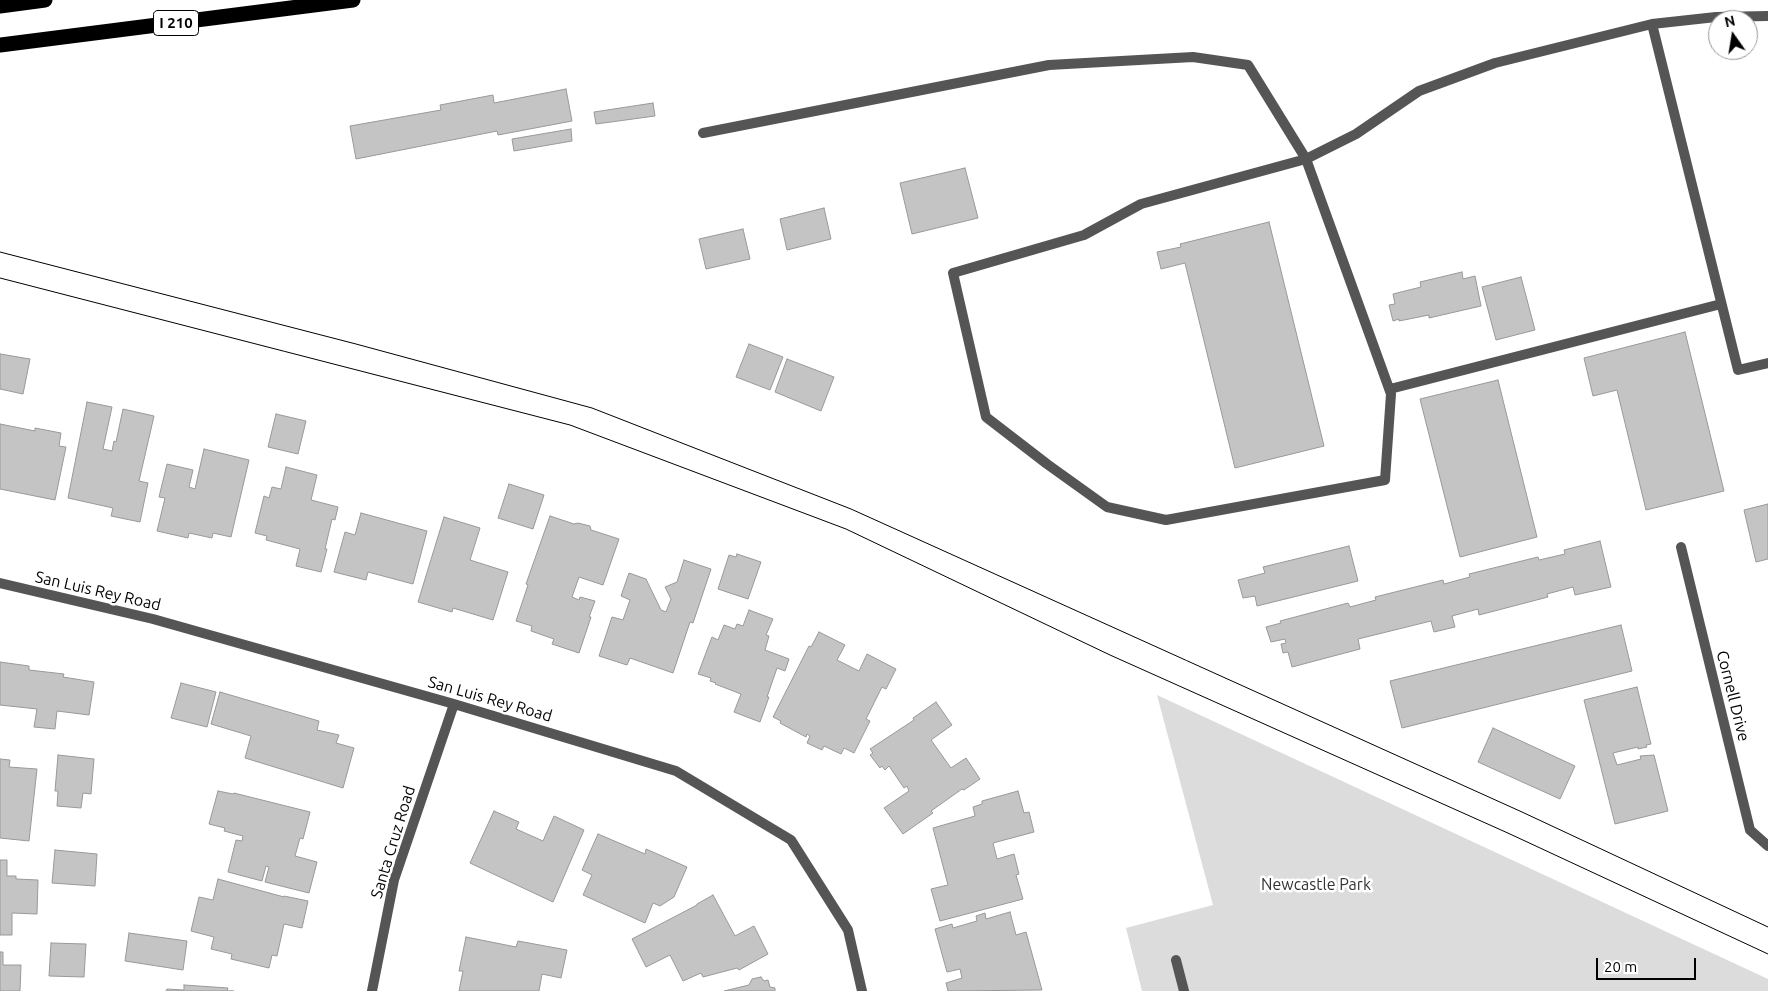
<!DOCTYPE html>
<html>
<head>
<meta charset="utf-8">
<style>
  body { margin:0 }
  #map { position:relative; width:1768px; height:991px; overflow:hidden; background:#fff; font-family:Ubuntu,sans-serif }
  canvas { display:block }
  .north { position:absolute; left:1708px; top:10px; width:50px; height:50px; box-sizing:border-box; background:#fff; border:1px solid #999; border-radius:50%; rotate:347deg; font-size:14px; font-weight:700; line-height:20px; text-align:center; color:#000 }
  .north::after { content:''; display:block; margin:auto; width:18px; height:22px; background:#000; clip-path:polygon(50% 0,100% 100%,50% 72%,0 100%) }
  .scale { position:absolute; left:1596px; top:958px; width:100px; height:22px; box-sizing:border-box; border:2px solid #000; border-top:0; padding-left:6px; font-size:15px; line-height:18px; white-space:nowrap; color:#000; -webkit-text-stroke:4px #fff; paint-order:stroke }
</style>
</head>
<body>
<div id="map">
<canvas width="1768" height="991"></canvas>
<div class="north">N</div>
<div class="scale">20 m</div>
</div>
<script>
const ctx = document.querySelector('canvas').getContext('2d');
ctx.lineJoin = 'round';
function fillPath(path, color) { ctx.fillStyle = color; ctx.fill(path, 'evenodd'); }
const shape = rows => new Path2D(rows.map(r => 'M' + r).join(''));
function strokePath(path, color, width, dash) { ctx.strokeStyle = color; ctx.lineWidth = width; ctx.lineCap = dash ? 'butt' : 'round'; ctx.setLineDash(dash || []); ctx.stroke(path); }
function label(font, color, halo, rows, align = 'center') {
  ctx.font = font + ' Ubuntu,sans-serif'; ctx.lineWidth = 5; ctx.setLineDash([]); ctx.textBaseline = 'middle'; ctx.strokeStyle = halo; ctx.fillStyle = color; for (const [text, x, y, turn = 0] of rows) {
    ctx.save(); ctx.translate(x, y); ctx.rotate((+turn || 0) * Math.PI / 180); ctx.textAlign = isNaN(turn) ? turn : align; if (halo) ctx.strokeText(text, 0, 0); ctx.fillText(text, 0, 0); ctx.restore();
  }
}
const green = shape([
  [1157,695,1768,979,1768,991,1142,991,1126,928,1213,905]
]);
const building = shape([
  [566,89,572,121,498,135,497,131,356,159,350,126,441,110,440,105,493,95,494,103,566,89],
  [653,103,655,116,596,124,594,112,653,103],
  [571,129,572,141,514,151,512,139,571,129],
  [965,168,978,218,912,234,900,183,965,168],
  [824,208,831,239,787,250,780,219,824,208],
  [1269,222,1324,446,1235,468,1185,263,1161,269,1157,252,1181,247,1180,244,1269,222],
  [743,229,750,259,706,269,699,239,743,229],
  [1462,272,1463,279,1475,276,1481,306,1429,318,1429,315,1399,321,1399,319,1393,321,1389,305,1395,304,1393,294,1421,287,1420,282,1462,272],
  [1521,277,1535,330,1496,340,1482,287,1521,277],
  [1685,332,1724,491,1646,510,1617,390,1593,396,1584,358,1685,332],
  [749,344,783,357,770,390,736,377,749,344],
  [0,354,30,359,23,394,0,389,0,354],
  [787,359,834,377,821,411,775,392,787,359],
  [1498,380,1537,537,1460,557,1420,399,1498,380],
  [87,402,112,407,103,449,112,451,114,441,116,442,123,409,154,416,139,481,148,483,140,522,111,516,113,508,68,498,87,402],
  [276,414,306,421,298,454,268,447,276,414],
  [0,424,35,431,35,428,61,433,59,446,66,447,55,500,0,489,0,424],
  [204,449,249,460,231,537,213,533,212,538,189,533,188,538,157,531,165,498,159,497,167,464,193,470,189,487,195,489,204,449],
  [286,467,317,475,311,500,338,507,335,520,332,519,325,549,327,549,321,572,296,566,300,549,266,540,267,536,255,533,264,496,269,498,272,487,281,489,286,467],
  [509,484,544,495,533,529,498,518,509,484],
  [1768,504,1768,559,1756,562,1744,510,1768,504],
  [361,513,427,531,413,584,368,572,366,580,334,572,345,532,355,535,361,513],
  [550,516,574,524,578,523,590,526,591,530,619,539,603,585,579,577,572,597,579,600,580,597,595,601,589,617,591,617,579,653,552,644,554,639,531,631,532,626,516,621,528,585,526,584,550,516],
  [444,517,480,528,470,560,508,572,493,620,453,608,452,612,418,602,444,517],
  [1600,541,1611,587,1575,595,1573,587,1547,594,1548,597,1479,615,1478,609,1452,616,1455,627,1434,632,1431,621,1358,639,1360,649,1292,667,1288,652,1283,653,1281,644,1286,643,1285,639,1271,642,1266,627,1281,623,1280,621,1348,603,1350,607,1376,600,1375,597,1443,580,1444,584,1470,577,1469,574,1538,557,1539,560,1565,554,1564,550,1600,541],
  [1349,546,1358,581,1257,606,1255,596,1243,598,1238,580,1265,573,1263,567,1349,546],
  [737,554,761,562,748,599,718,589,729,555,736,557,737,554],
  [684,560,711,569,693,623,690,622,673,673,630,658,627,665,599,656,612,617,623,620,630,600,621,596,629,573,646,579,661,610,666,612,671,599,665,587,677,582,684,560],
  [749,610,773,619,766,635,769,636,765,650,789,659,785,671,777,668,767,697,769,697,760,722,734,712,741,694,715,684,716,683,710,681,711,678,698,674,712,637,718,640,724,625,735,629,737,624,743,626,749,610],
  [1621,625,1632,671,1402,728,1390,681,1621,625],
  [819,632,845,645,837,660,859,671,867,654,896,669,886,689,882,687,866,719,870,721,854,753,844,748,841,754,824,746,822,750,807,743,810,736,807,734,806,737,780,723,781,721,773,717,809,646,811,647,819,632],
  [0,662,29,666,29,670,64,674,63,677,94,682,89,715,57,711,55,729,34,727,37,709,0,705,0,662],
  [181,683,216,692,207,727,171,718,181,683],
  [1637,687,1651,744,1646,745,1647,747,1638,749,1638,747,1613,753,1617,765,1641,759,1640,756,1654,755,1668,811,1615,824,1584,700,1637,687],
  [220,692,319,721,317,730,339,735,336,743,354,748,343,788,245,758,251,736,211,724,220,692],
  [936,702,952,725,931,740,951,768,966,758,980,779,964,790,962,789,931,811,933,813,903,834,884,808,909,791,907,786,904,788,889,766,885,770,882,766,880,768,870,755,873,753,870,749,914,720,913,718,936,702],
  [1493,728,1575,766,1560,799,1478,762,1493,728],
  [58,755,94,759,91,794,83,793,81,808,57,806,58,791,55,791,58,755],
  [0,759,10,760,9,767,37,769,29,841,0,838,0,759],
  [218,791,233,794,234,793,310,812,303,839,300,838,295,856,317,862,309,893,265,882,269,867,266,866,262,881,228,872,236,840,242,841,243,836,224,831,225,828,209,824,218,791],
  [1018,791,1024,813,1029,812,1034,832,993,843,997,859,1014,854,1019,874,1016,875,1023,899,940,921,931,889,948,885,933,828,975,816,973,807,982,804,982,801,1018,791],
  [494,811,519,822,516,829,543,841,554,816,584,830,553,902,470,863,494,811],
  [598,834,645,854,646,849,687,867,674,897,660,906,653,903,645,923,583,895,592,875,582,870,598,834],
  [55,850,97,854,95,886,52,883,55,850],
  [0,860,7,860,7,876,16,876,16,879,38,880,37,914,12,913,12,935,0,935,0,860],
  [218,879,284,897,284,896,308,901,302,928,284,924,277,956,272,955,269,968,231,959,232,954,211,949,214,937,191,931,199,897,213,900,218,879],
  [713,895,735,936,754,926,768,954,739,970,737,968,703,977,701,973,683,981,670,955,646,967,632,939,697,905,697,904,713,895],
  [1010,912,1016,935,1026,932,1042,990,948,991,946,983,962,978,960,969,947,972,935,929,952,924,953,928,977,921,976,916,985,913,986,919,1010,912],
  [129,933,187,941,183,970,125,961,129,933],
  [466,937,516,947,518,941,567,950,561,978,542,974,539,991,459,991,463,971,459,971,466,937],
  [51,943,86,944,84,977,49,976,51,943],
  [0,952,3,952,3,965,21,965,20,991,0,991,0,952],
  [761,977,764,981,768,980,770,987,775,988,775,991,724,991,749,985,752,979,761,977],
  [184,985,228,988,227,991,234,991,166,991,167,989,184,990,184,985]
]);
const lane = shape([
  [1652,24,1738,370,1768,363],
  [703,133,1049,65,1193,57,1248,65,1306,159,1356,134,1419,91,1495,63,1652,24,1716,17,1768,16],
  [1306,159,1391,394,1385,480,1166,520,1107,507,1047,464,986,417,953,273,1084,235,1141,204,1306,159],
  [1390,389,1721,304],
  [1176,960,1184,991]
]);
const street = shape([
  [1681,547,1750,830,1768,846],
  [0,583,153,619,454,704,676,771,791,840,848,930,862,991],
  [372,991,394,880,454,704]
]);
const highway = shape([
  [0,6,45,0],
  [0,45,353,0]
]);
const tram = shape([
  [0,252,356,344,592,408,851,509,1522,812,1768,927],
  [0,278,570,425,846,529,1110,655,1510,834,1768,954]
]);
const shields = [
  [176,23,45]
];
const shieldNames = [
  ["I 210",176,23]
];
const streetNames = [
  ["San Luis Rey Road",98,591,13],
  ["Cornell Drive",1733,696,76],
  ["San Luis Rey Road",490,699,16],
  ["Santa Cruz Road",393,842,-73]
];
const parkNames = [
  ["Newcastle Park",1316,885]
];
fillPath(green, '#dcdcdc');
fillPath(building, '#c4c4c4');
strokePath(building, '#999', 1);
strokePath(lane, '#555', 10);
strokePath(street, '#555', 10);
strokePath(highway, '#000', 15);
strokePath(tram, '#000', 1);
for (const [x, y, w] of shields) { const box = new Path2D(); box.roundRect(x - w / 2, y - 12.5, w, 25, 4); ctx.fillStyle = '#fff'; ctx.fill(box); strokePath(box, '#000', 1); }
label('bold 15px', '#000', null, shieldNames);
label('16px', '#000', '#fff', streetNames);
label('16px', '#333', '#fff', parkNames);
</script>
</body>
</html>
